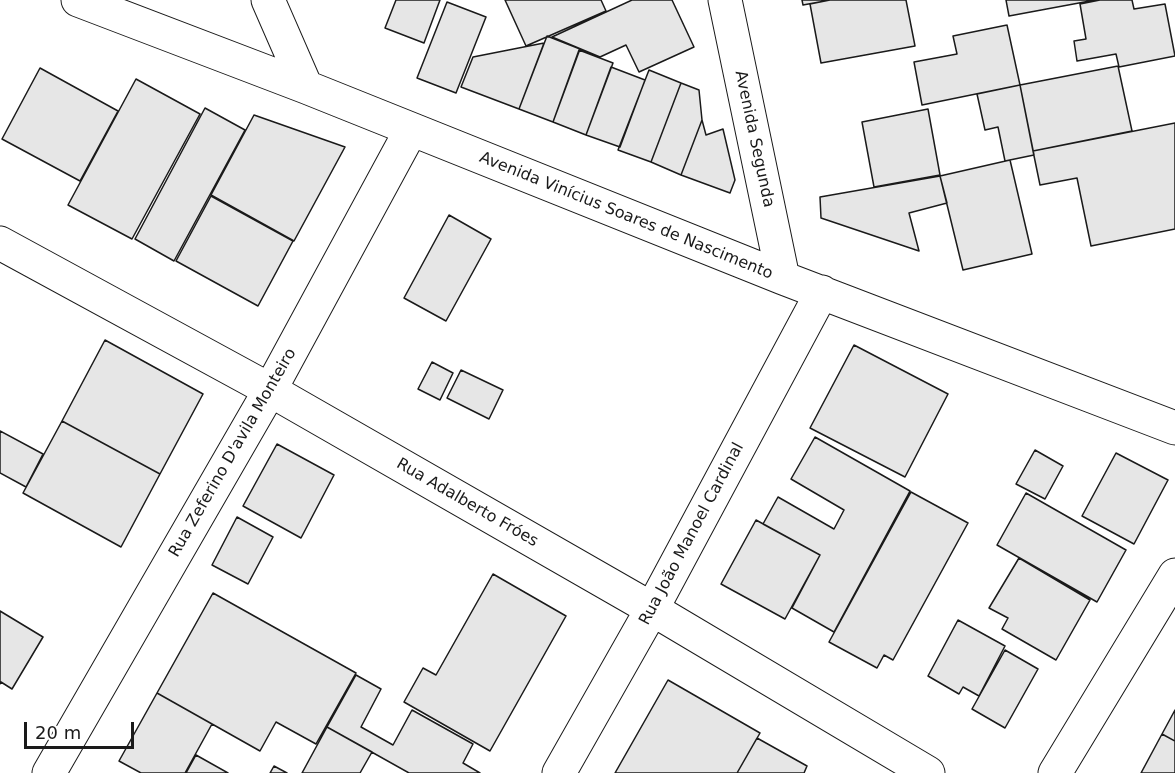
<!DOCTYPE html>
<html>
<head>
<meta charset="utf-8">
<style>
  body { margin:0 }
  #map { position:relative; width:1175px; height:773px; overflow:hidden; background:#fff; font-family:"DejaVu Sans",sans-serif }
  canvas { display:block }
  .scale { position:absolute; left:24px; top:722px; width:110px; height:27px; box-sizing:border-box; border:3px solid #1a1a1a; border-top:0; padding-left:8px; font-size:18px; line-height:21px; white-space:nowrap; color:#1a1a1a; -webkit-text-stroke:4px #fff; paint-order:stroke }
</style>
</head>
<body>
<div id="map">
<canvas width="1175" height="773"></canvas>
<div class="scale">20 m</div>
</div>
<script>
const ctx = document.querySelector('canvas').getContext('2d');
ctx.lineJoin = 'round';
function fillPath(path, color) { ctx.fillStyle = color; ctx.fill(path, 'evenodd'); }
const shape = rows => new Path2D(rows.map(r => 'M' + r).join(''));
function strokePath(path, color, width, dash) { ctx.strokeStyle = color; ctx.lineWidth = width; ctx.lineCap = dash ? 'butt' : 'round'; ctx.setLineDash(dash || []); ctx.stroke(path); }
function label(font, color, halo, rows, align = 'center') {
  ctx.font = font + ' "DejaVu Sans",sans-serif'; ctx.lineWidth = 4.5; ctx.setLineDash([]); ctx.textBaseline = 'middle'; ctx.strokeStyle = halo; ctx.fillStyle = color; for (const [text, x, y, turn = 0] of rows) {
    ctx.save(); ctx.translate(x, y); ctx.rotate((+turn || 0) * Math.PI / 180); ctx.textAlign = isNaN(turn) ? turn : align; if (halo) ctx.strokeText(text, 0, 0); ctx.fillText(text, 0, 0); ctx.restore();
  }
}
const building = shape([
  [396,0,440,0,424,43,385,28,396,0],
  [505,0,601,0,606,11,526,46,505,0],
  [632,0,672,0,694,47,639,72,626,45,600,57,552,37,632,0],
  [802,0,830,0,803,5,802,0],
  [830,0,906,0,915,46,821,63,810,4,830,0],
  [1006,0,1095,0,1009,16,1006,0],
  [1100,0,1132,0,1134,9,1165,4,1175,56,1119,67,1116,54,1077,61,1074,41,1086,39,1080,4,1100,0],
  [447,2,486,17,456,93,417,78,447,2],
  [1007,25,1020,85,922,105,914,62,957,54,953,36,1007,25],
  [547,36,580,49,553,122,519,109,547,36],
  [544,43,519,109,461,87,473,57,544,43],
  [579,50,613,63,586,135,553,122,579,50],
  [1118,66,1132,131,1033,151,1020,85,1118,66],
  [611,67,645,80,620,147,586,135,611,67],
  [40,68,118,111,80,181,2,139,40,68],
  [649,70,681,83,651,162,618,150,649,70],
  [136,79,200,114,132,239,68,205,136,79],
  [681,83,699,90,702,120,681,175,651,162,681,83],
  [1020,85,1034,155,1005,161,998,127,985,130,977,94,1020,85],
  [205,108,245,130,174,261,135,239,205,108],
  [928,109,940,175,874,187,862,122,928,109],
  [254,115,345,147,294,241,211,195,254,115],
  [702,120,706,135,723,129,735,180,730,193,681,175,702,120],
  [1175,123,1175,229,1091,246,1077,178,1040,185,1033,151,1175,123],
  [1010,160,1032,254,963,270,940,176,1010,160],
  [940,176,947,203,909,213,919,251,821,218,820,197,940,176],
  [211,196,293,241,258,306,176,261,211,196],
  [449,215,491,239,446,321,404,298,449,215],
  [105,340,203,394,160,474,62,421,105,340],
  [854,345,948,394,905,477,810,428,854,345],
  [432,362,453,373,440,400,418,389,432,362],
  [461,370,503,390,489,419,447,398,461,370],
  [62,421,160,474,121,547,23,493,62,421],
  [0,431,43,454,26,487,0,473,0,431],
  [815,437,910,491,834,632,792,608,820,555,763,524,778,497,834,529,844,510,791,479,815,437],
  [277,444,334,475,301,538,243,506,277,444],
  [1035,450,1063,466,1045,499,1016,484,1035,450],
  [1116,453,1168,480,1134,544,1082,516,1116,453],
  [911,492,968,523,893,660,884,655,877,668,829,642,911,492],
  [1026,493,1126,550,1097,602,997,545,1026,493],
  [237,517,273,537,248,584,212,565,237,517],
  [756,520,820,555,785,619,721,584,756,520],
  [1019,558,1090,600,1056,660,1002,629,1008,618,989,608,1019,558],
  [493,574,566,616,490,751,404,702,423,668,436,675,493,574],
  [213,593,356,673,316,744,276,722,260,751,157,693,213,593],
  [0,611,43,637,12,689,1,682,0,684,0,611],
  [958,620,1005,646,979,696,963,687,959,694,928,676,958,620],
  [1005,650,1038,669,1005,728,972,709,1005,650],
  [356,675,381,689,361,727,393,745,412,710,473,744,463,763,480,773,409,773,327,727,356,675],
  [668,680,760,733,737,773,615,773,668,680],
  [157,693,212,724,185,773,141,773,119,761,157,693],
  [1175,710,1175,741,1162,734,1175,710],
  [327,727,372,752,360,773,302,773,327,727],
  [1162,734,1175,741,1175,773,1141,773,1162,734],
  [757,738,807,766,804,773,737,773,757,738],
  [196,755,228,773,186,773,196,755],
  [274,766,287,773,270,773,274,766]
]);
const minor = shape([
  [78,0,306,87,783,278,1175,428],
  [268,0,306,87],
  [725,0,783,278],
  [0,243,270,390,652,609,928,773],
  [49,773,270,390,411,130],
  [559,773,652,609,822,292],
  [1055,773,1175,575]
]);
const streetNames = [
  ["Avenida Segunda",754,139,78],
  ["Avenida Vinícius Soares de Nascimento",626,216,22],
  ["Rua Zeferino D'avila Monteiro",233,453,-60],
  ["Rua Adalberto Fróes",467,503,30],
  ["Rua João Manoel Cardinal",692,534,-62]
];
fillPath(building, '#e6e6e6');
strokePath(building, '#1a1a1a', 1.5);
strokePath(minor, '#1a1a1a', 35);
strokePath(minor, '#fff', 33);
label('16px', '#1a1a1a', '#fff', streetNames);
</script>
</body>
</html>
